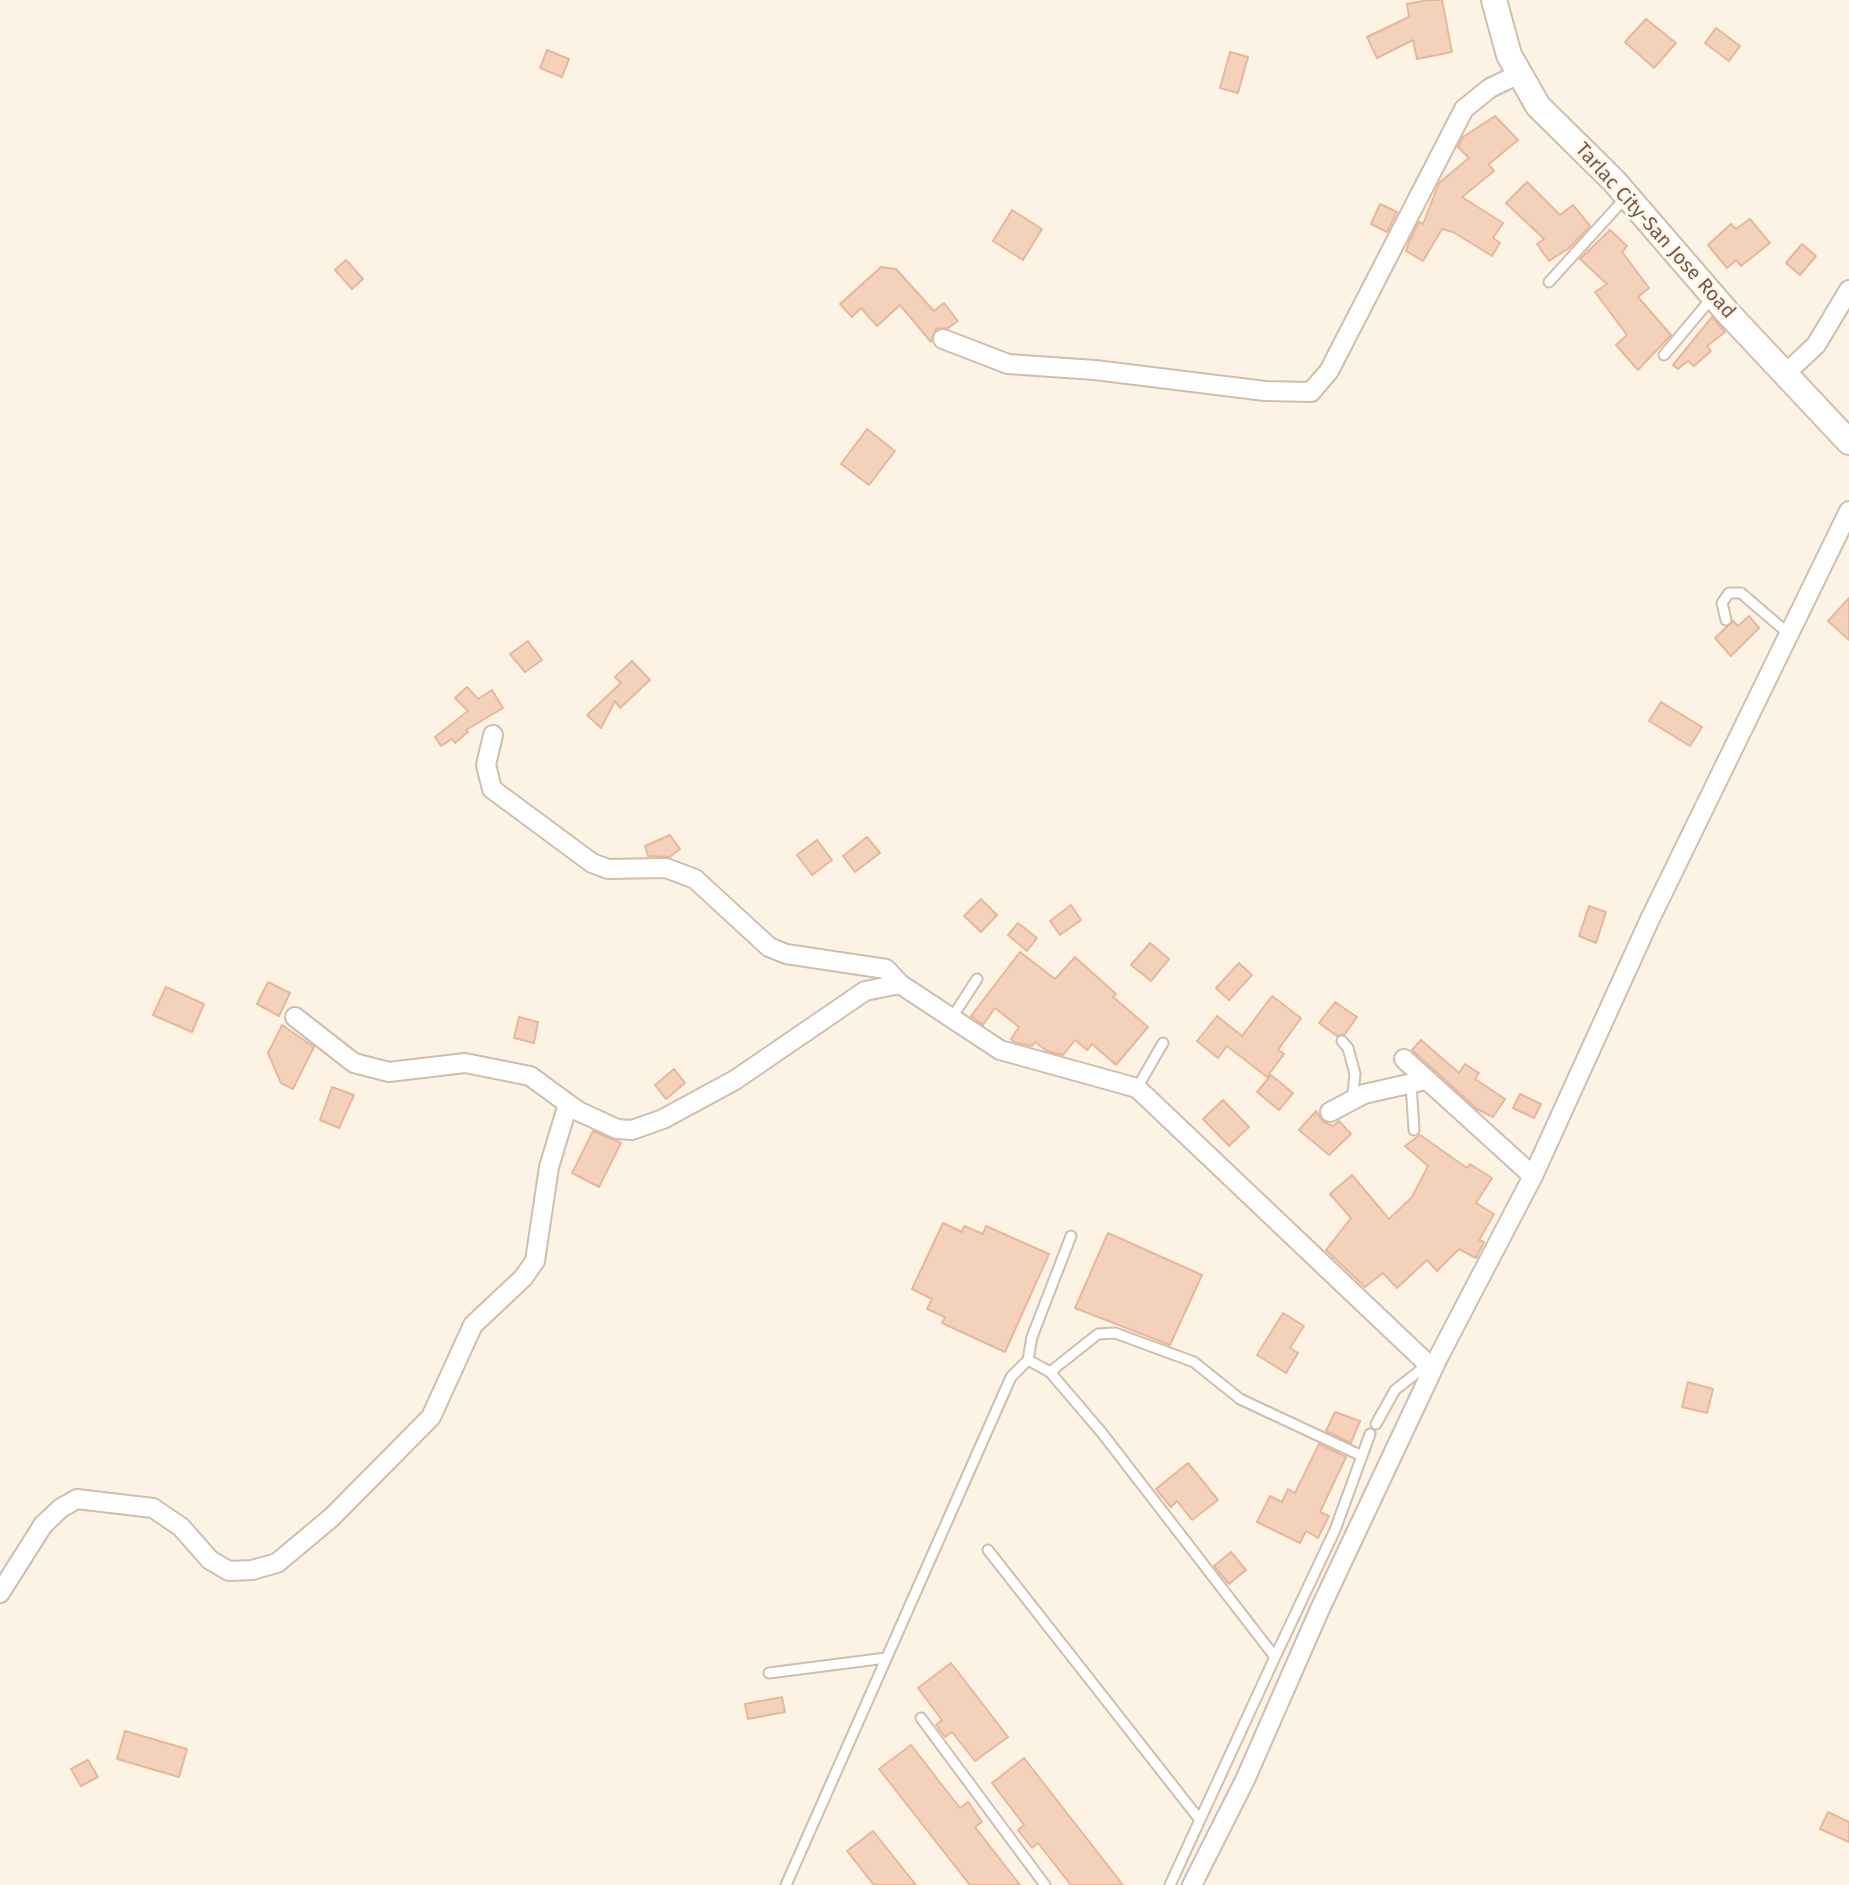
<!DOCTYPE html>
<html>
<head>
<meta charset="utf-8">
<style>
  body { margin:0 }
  canvas { display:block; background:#fdf3e5 }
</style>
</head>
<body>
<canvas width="1849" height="1885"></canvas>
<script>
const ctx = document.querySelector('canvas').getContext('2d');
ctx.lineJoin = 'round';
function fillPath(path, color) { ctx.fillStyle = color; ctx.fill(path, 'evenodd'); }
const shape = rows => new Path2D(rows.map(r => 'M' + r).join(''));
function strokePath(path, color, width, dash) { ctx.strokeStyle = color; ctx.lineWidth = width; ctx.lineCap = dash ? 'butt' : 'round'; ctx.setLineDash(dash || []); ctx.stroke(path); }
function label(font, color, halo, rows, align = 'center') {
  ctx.font = font + ' "Fira Sans",sans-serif'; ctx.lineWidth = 6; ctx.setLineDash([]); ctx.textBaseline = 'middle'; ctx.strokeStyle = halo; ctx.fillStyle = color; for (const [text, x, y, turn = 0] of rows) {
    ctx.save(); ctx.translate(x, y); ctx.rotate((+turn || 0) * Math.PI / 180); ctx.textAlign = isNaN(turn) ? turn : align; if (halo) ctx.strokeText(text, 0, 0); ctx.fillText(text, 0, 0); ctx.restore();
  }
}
const building = shape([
  [1428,0,1442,0,1452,52,1417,59,1413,40,1377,58,1367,37,1409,17,1407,4,1428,0],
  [1646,19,1676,43,1654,68,1625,42,1646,19],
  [1716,28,1740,46,1729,61,1705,43,1716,28],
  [547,50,569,59,562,77,540,68,547,50],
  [1230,52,1248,57,1238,93,1220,88,1230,52],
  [1495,116,1518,140,1489,164,1494,171,1462,197,1503,223,1493,238,1500,243,1492,256,1453,232,1442,229,1423,261,1406,251,1409,242,1419,222,1423,224,1439,183,1469,158,1458,147,1463,137,1495,116],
  [1527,182,1560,215,1573,205,1590,226,1569,248,1549,261,1537,244,1544,239,1506,203,1527,182],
  [1380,204,1397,212,1387,232,1371,224,1380,204],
  [1012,210,1042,229,1023,260,993,241,1012,210],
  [1750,219,1770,243,1741,266,1736,260,1727,268,1708,245,1731,224,1736,229,1750,219],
  [1610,230,1627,246,1622,252,1649,288,1638,297,1671,335,1638,370,1616,345,1627,335,1595,292,1607,284,1580,259,1610,230],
  [1802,244,1816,256,1800,275,1786,263,1802,244],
  [346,260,363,279,352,289,335,270,346,260],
  [881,267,896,269,934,311,944,303,958,321,948,328,936,329,931,342,900,305,877,326,861,308,852,317,840,304,881,267],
  [1712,317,1725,332,1707,346,1711,351,1694,366,1688,361,1678,369,1673,365,1712,317],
  [867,429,895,451,869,485,841,464,867,429],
  [1849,598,1849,640,1828,621,1849,598],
  [1749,616,1759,628,1731,656,1715,638,1733,621,1738,626,1749,616],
  [528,641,542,660,525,672,510,654,528,641],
  [632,661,650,680,620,708,615,701,601,728,587,715,621,683,615,677,632,661],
  [467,687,478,699,492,690,503,708,466,730,468,732,455,743,452,739,441,746,435,737,468,711,455,698,467,687],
  [1661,702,1702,727,1690,746,1649,721,1661,702],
  [670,835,680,849,670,857,648,856,645,846,670,835],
  [867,837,880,853,855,872,843,856,867,837],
  [817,840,832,860,812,875,797,855,817,840],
  [981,899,997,915,981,932,964,916,981,899],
  [1071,905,1081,920,1060,935,1050,921,1071,905],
  [1589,906,1606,912,1596,943,1579,936,1589,906],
  [1018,923,1037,938,1027,951,1008,935,1018,923],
  [1150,943,1169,959,1151,981,1131,965,1150,943],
  [1020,952,1055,979,1075,957,1116,994,1113,997,1148,1027,1116,1065,1092,1044,1087,1050,1075,1040,1063,1055,1047,1051,1035,1042,1032,1046,1014,1042,1011,1039,1019,1027,995,1008,983,1025,971,1016,1020,952],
  [1239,963,1252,975,1229,1000,1216,988,1239,963],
  [268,982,290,993,279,1016,257,1004,268,982],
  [166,987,204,1004,192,1032,153,1015,166,987],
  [1272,996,1301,1018,1278,1050,1284,1054,1267,1077,1227,1046,1218,1058,1197,1041,1217,1016,1242,1036,1272,996],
  [1335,1002,1357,1017,1345,1034,1337,1036,1319,1023,1335,1002],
  [519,1017,538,1022,534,1043,514,1038,519,1017],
  [282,1025,314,1047,293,1089,281,1083,268,1053,282,1025],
  [1421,1040,1459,1073,1465,1064,1479,1073,1475,1079,1505,1099,1493,1117,1477,1109,1412,1050,1421,1040],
  [674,1069,685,1083,666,1099,655,1085,674,1069],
  [1271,1075,1293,1093,1279,1110,1257,1092,1271,1075],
  [332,1087,354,1095,339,1128,320,1120,332,1087],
  [1520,1094,1541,1104,1534,1118,1513,1108,1520,1094],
  [1223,1100,1249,1127,1229,1146,1203,1119,1223,1100],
  [1316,1111,1323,1122,1333,1126,1339,1121,1351,1134,1329,1155,1299,1130,1316,1111],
  [593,1131,621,1143,599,1187,572,1173,593,1131],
  [1420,1135,1467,1168,1470,1164,1492,1178,1476,1203,1494,1214,1479,1240,1484,1242,1476,1258,1459,1249,1437,1271,1427,1260,1397,1288,1383,1273,1365,1287,1326,1250,1351,1218,1330,1194,1352,1175,1389,1219,1412,1197,1428,1166,1405,1146,1420,1135],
  [943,1223,962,1232,964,1226,983,1234,986,1226,1049,1254,1005,1352,942,1323,945,1317,927,1309,932,1299,912,1289,943,1223],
  [1108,1233,1202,1275,1170,1345,1075,1308,1108,1233],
  [1283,1313,1304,1326,1290,1348,1298,1353,1286,1373,1257,1355,1283,1313],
  [1688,1382,1713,1389,1707,1413,1682,1407,1688,1382],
  [1335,1412,1360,1421,1351,1443,1326,1431,1335,1412],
  [1319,1444,1346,1457,1320,1512,1329,1516,1318,1538,1306,1531,1300,1543,1257,1522,1270,1496,1282,1502,1288,1489,1295,1493,1319,1444],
  [1188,1463,1218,1500,1192,1520,1177,1501,1171,1507,1156,1489,1188,1463],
  [1231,1552,1246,1570,1229,1584,1214,1566,1231,1552],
  [951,1663,1008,1737,975,1761,952,1732,945,1737,936,1725,942,1720,918,1688,951,1663],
  [782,1697,785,1712,748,1719,745,1704,782,1697],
  [125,1731,187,1749,179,1777,117,1759,125,1731],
  [911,1745,960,1808,968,1802,982,1822,975,1827,1020,1885,970,1885,879,1769,911,1745],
  [1024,1758,1123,1885,1071,1885,1038,1843,1032,1848,1018,1830,1024,1825,992,1783,1024,1758],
  [88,1760,98,1777,81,1786,71,1769,88,1760],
  [1828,1812,1849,1822,1849,1842,1820,1829,1828,1812],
  [873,1831,916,1885,874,1885,847,1851,873,1831]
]);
const service = shape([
  [1549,282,1627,196],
  [1664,355,1711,299],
  [1726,620,1722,603,1729,593,1741,593,1790,635],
  [953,1016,977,979],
  [1342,1041,1348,1048,1355,1074,1352,1101],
  [1411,1083,1414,1130],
  [1137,1088,1163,1043],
  [1028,1360,1032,1337,1071,1236],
  [1050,1372,1098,1334,1115,1333,1194,1362,1240,1399,1362,1456],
  [1376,1424,1395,1390,1428,1364],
  [988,1550,1200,1820],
  [769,1673,886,1658],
  [921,1718,1045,1885],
  [786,1885,1011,1377,1028,1360,1050,1372,1102,1433,1275,1657,1335,1530,1370,1434],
  [1170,1885,1275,1657]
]);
const minor = shape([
  [943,339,1008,364,1095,370,1265,391,1311,392,1329,371,1464,109,1490,88,1519,74],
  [1785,374,1816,345,1849,290],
  [493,735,486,765,492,789,592,863,608,869,666,868,695,879,769,947,786,954,886,969,900,984],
  [295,1017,354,1063,389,1072,465,1063,530,1076,578,1111,617,1129,632,1130,663,1119,735,1080,865,991,900,984,1000,1050,1137,1088,1433,1369],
  [1404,1059,1533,1176],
  [1330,1112,1364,1094,1426,1080],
  [0,1593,43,1525,61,1508,77,1499,153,1508,181,1527,210,1560,229,1571,252,1570,277,1563,332,1517,431,1417,473,1325,523,1278,535,1261,549,1167,568,1104],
  [1192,1885,1245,1780,1320,1609,1439,1356,1533,1176,1650,919,1849,511]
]);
const secondary = shape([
  [1494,0,1509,55,1538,106,1614,181,1727,312,1849,442]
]);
const streetNames = [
  ["Tarlac City-San Jose Road",1655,231,48]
];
fillPath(building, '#f3d1bb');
strokePath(building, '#e7b79b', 2);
strokePath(service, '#d1bdad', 13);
strokePath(minor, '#d1bdad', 22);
strokePath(secondary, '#d4bdaa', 28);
strokePath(service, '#fff', 9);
strokePath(minor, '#fff', 18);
strokePath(secondary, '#fff', 24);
label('20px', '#775949', '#fff7ec', streetNames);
</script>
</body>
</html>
